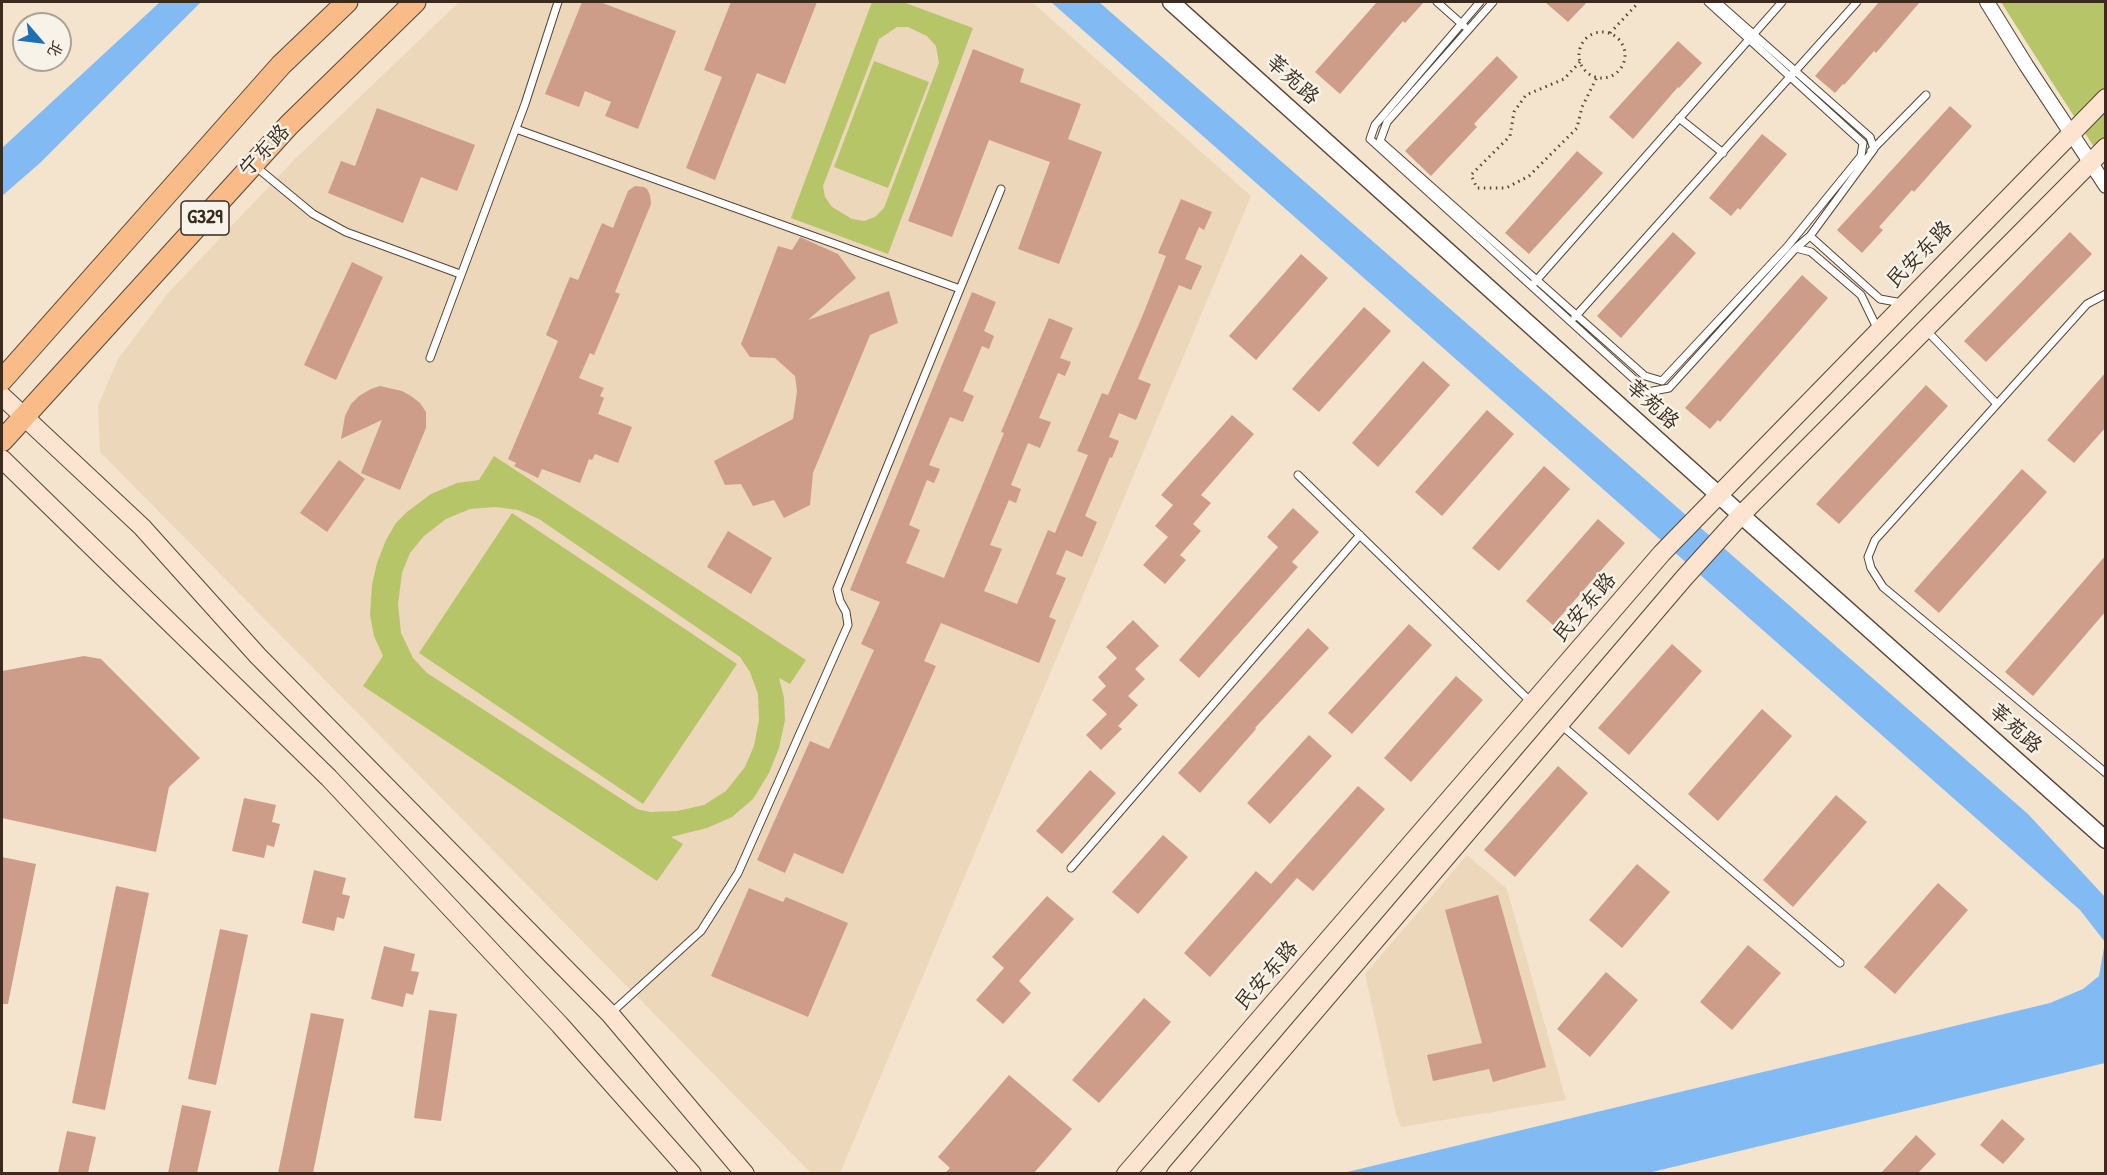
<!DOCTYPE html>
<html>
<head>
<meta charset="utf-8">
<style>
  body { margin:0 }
  #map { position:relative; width:2107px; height:1175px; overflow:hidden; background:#f4e4cd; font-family:"Patrick Hand","LXGW WenKai TC",sans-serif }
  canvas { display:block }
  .frame { position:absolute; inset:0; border:3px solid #3b2a1e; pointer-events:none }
  .north { position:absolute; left:12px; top:12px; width:60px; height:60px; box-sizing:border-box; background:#f7f3e8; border:2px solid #aca397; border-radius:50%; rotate:118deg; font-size:16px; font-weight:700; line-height:24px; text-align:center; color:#3b2a1e }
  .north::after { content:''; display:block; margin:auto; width:21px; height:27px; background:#1f6fb2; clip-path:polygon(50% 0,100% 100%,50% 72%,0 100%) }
</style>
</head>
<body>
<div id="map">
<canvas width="2107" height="1175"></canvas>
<div class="frame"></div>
<div class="north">北</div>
</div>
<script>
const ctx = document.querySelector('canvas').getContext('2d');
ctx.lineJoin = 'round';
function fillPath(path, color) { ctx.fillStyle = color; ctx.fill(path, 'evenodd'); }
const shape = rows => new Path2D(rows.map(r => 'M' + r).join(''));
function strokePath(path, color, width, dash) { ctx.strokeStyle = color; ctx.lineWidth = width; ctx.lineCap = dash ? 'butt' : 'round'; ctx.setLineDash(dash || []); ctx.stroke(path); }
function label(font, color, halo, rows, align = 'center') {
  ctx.font = font + ' "Patrick Hand","LXGW WenKai TC",sans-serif'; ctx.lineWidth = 5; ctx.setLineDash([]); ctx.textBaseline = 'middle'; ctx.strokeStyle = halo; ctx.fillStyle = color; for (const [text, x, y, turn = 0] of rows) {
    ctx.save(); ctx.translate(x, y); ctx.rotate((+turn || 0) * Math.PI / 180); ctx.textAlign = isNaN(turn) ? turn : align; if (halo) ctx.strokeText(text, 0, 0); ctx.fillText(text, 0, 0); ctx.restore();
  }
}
const built = shape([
  [459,2,1032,2,1251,196,840,1173,811,1173,100,452,98,406,118,359,169,292,295,159],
  [1467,855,1507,889,1566,1100,1401,1127,1396,1114,1365,974]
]);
const green = shape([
  [872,2,903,2,973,28,888,254,791,218],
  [897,27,908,27,927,36,936,46,939,63,884,208,875,217,864,221,852,219,832,207,825,197,823,186,879,39],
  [2001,2,2105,2,2105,164,2048,76],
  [874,61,929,82,888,188,834,167],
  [494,456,806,660,790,684,779,678,784,698,785,720,779,748,769,773,753,799,732,817,707,828,671,837,683,844,657,881,363,686,383,656,374,636,370,615,372,585,377,563,386,540,396,523,407,512,431,494,457,483,479,480],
  [495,507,518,510,539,519,740,657,750,672,758,694,759,720,754,746,745,767,726,791,704,805,677,811,650,812,637,809,427,673,413,658,401,633,398,604,402,573,410,553,424,536,446,519,470,509],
  [512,513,737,664,643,804,419,653]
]);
const water = shape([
  [160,2,201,2,40,163,2,196,2,148],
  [1051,2,1099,2,2028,814,2105,897,2105,1063,1648,1173,1343,1173,2050,1003,2083,989,2099,976,2105,942,2080,910]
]);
const building = shape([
  [582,2,600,2,676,31,638,129,605,116,611,102,585,91,579,107,545,94],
  [731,2,817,2,785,84,757,73,715,180,686,168,722,77,704,70],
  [1377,2,1424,2,1405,23,1403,21,1340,94,1315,72],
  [1545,2,1587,2,1568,22],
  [1879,2,1920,2,1876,53,1874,51,1844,85,1843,84,1835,93,1815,76],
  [1678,41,1702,63,1679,88,1678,87,1633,139,1609,117],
  [973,49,1024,69,1020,82,1081,104,1068,139,1102,152,1059,264,1018,249,1050,162,989,140,952,237,908,221],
  [1497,56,1518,77,1474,124,1477,127,1431,176,1405,151],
  [1950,106,1972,126,1914,192,1912,190,1879,227,1883,230,1862,253,1837,230],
  [377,108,475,145,457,191,421,177,403,223,328,193,341,161,355,166],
  [1762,134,1787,154,1740,210,1738,208,1731,216,1709,198],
  [1577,151,1603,173,1529,254,1505,233],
  [635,186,644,187,647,189,650,195,651,204,615,292,620,294,594,355,590,353,579,378,604,388,600,396,604,398,598,414,632,427,618,463,595,454,592,460,589,459,580,483,542,469,538,478,514,466,516,463,508,459,558,341,546,335,570,277,578,280,602,223,613,228,628,191],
  [1181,199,1212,212,1204,230,1199,227,1185,259,1202,266,1191,290,1179,285,1161,325,1138,379,1151,384,1136,420,1119,413,1109,437,1119,441,1112,458,1110,457,1085,516,1097,522,1082,557,1066,550,1056,574,1066,578,1049,617,1056,620,1039,663,941,623,924,661,936,666,843,874,794,853,785,873,757,860,810,741,829,749,874,650,861,644,880,602,850,590,972,292,996,302,984,331,994,336,989,349,982,346,963,391,974,396,963,422,950,417,929,465,940,469,934,483,927,480,909,525,920,530,906,563,944,578,1004,433,1001,432,1049,318,1073,328,1060,358,1071,362,1065,376,1058,373,1039,418,1051,422,1040,448,1028,443,1011,485,1021,489,1016,503,1009,500,990,545,1002,549,984,591,1017,604,1048,530,1055,533,1088,455,1077,451,1102,393,1108,395,1142,317,1166,256,1158,253],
  [1673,232,1696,253,1621,338,1597,316],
  [2070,232,2092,254,1986,362,1964,341],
  [800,237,838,254,856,278,808,320,889,291,898,323,870,335,813,473,810,505,784,518,774,500,753,506,741,484,725,485,714,461,793,419,797,391,795,376,775,358,750,357,741,344,778,246,792,250],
  [1301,254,1328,278,1256,360,1229,336],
  [352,262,383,277,336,380,304,365],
  [1802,275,1828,298,1720,422,1718,420,1710,429,1685,408],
  [1364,307,1391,331,1319,412,1292,389],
  [1423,361,1450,385,1378,467,1352,443],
  [2106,372,2106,427,2074,463,2047,440],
  [1926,385,1948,406,1839,524,1816,504],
  [380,386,402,391,411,396,420,403,426,412,426,428,400,490,361,473,382,420,341,439,345,416,351,404,359,396,371,389],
  [1487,410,1514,434,1442,516,1415,492],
  [1232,415,1254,434,1201,495,1211,503,1193,524,1201,531,1180,555,1186,560,1165,584,1143,565,1168,537,1155,526,1173,505,1161,495],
  [339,460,365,479,327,532,300,513],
  [1544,466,1570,489,1499,571,1472,548],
  [2022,469,2047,492,1939,613,1914,591],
  [1293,508,1319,532,1292,562,1298,567,1199,678,1179,660,1278,547,1267,537],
  [1598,519,1625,543,1553,625,1526,601],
  [728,531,772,558,751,594,707,567],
  [2106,555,2106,611,2033,696,2005,672],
  [1133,620,1159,646,1135,669,1145,679,1128,696,1138,705,1118,726,1122,729,1101,750,1086,735,1107,714,1092,700,1106,686,1098,677,1117,658,1106,647],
  [1409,624,1432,645,1352,734,1328,713],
  [1308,628,1329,648,1255,728,1256,729,1200,793,1178,773],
  [1672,644,1702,671,1629,755,1598,728],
  [84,656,101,659,200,758,169,787,156,852,2,818,2,671],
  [1456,676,1483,700,1411,782,1384,758],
  [1762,709,1792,736,1718,821,1688,794],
  [1309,735,1332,756,1270,824,1247,803],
  [1558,766,1588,793,1515,877,1484,850],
  [1090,770,1116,793,1062,854,1036,831],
  [1358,786,1385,809,1313,891,1297,878,1210,977,1184,953,1256,871,1271,884],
  [1836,795,1867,822,1793,907,1763,880],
  [244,798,276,805,272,822,280,824,274,847,267,845,264,858,232,851],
  [1163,835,1188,857,1138,914,1112,892],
  [2,857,36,864,8,1004,2,1004],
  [1637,864,1670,892,1622,948,1589,920],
  [314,870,346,878,342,894,350,896,344,919,337,917,334,931,302,923],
  [1938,883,1968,910,1895,994,1864,967],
  [116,886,149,893,105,1110,72,1103],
  [749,888,783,902,786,897,848,923,808,1017,711,976],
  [1498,895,1546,1067,1493,1082,1489,1069,1433,1081,1427,1055,1482,1043,1445,910],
  [1047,896,1074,919,1019,981,1031,993,1003,1024,976,1000,1004,968,992,957],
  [220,929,248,935,216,1085,188,1079],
  [1748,945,1781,973,1732,1030,1700,1002],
  [384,946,415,954,411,971,419,972,413,995,406,993,403,1007,371,999],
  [1606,972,1638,1000,1590,1057,1557,1029],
  [1144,998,1171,1022,1099,1103,1072,1080],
  [429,1010,457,1014,441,1121,414,1118],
  [311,1013,344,1019,313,1173,278,1173],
  [1009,1075,1072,1129,1034,1173,945,1173,950,1168,938,1157],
  [182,1105,211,1111,197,1173,168,1173],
  [2002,1119,2025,1139,2003,1164,1980,1145],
  [67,1131,96,1137,88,1173,58,1173],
  [1916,1135,1936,1154,1918,1173,1881,1173]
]);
const path = shape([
  '1579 55a23 23 0 1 1 46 0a23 23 0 1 1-46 0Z',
  [1610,33,1639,2],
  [1580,62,1564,79,1526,95,1514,112,1510,136,1471,175,1477,188,1506,188,1529,176,1577,128,1582,107,1597,77]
]);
const service = shape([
  [1437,2,1464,26],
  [1480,2,1375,125,1370,139,1648,392,1669,388,1796,248,1811,252,1861,295,1878,330],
  [1493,2,1387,122,1380,141,1645,376,1662,381,1787,247,1861,156,1863,143,1708,2],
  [1717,2,1870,137,1874,149,1810,236,1796,248],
  [1679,118,1723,153],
  [516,129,960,289],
  [1871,151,1926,95],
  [255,166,313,214,346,232,460,274],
  [1810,236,1880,299,1902,303],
  [1534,283,1782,2],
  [2106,294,2087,304,1875,540,1868,557,1871,568,1883,587,2106,773],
  [1575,317,1857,2],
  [1926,330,1997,404],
  [430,358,525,104,558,2],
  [1298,475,1532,703],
  [1560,724,1840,963],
  [1071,868,1360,535],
  [610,1014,701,931,738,873,848,625,846,612,840,601,837,589,1001,189]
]);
const minor = shape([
  [1987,2,2026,65,2106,186]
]);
const tertiary = shape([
  [1171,2,1741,515,2106,840]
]);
const secondary = shape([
  [2,396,142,527,258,656,610,1014,745,1174],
  [2,459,329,778,560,1025,692,1174],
  [1126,1174,1662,553,2106,98],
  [1176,1174,1684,578,1741,515,2106,147]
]);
const primary = shape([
  [2,380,281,65,347,2],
  [2,441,289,125,415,2]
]);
const shields = [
  [205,218,48]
];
const shieldNames = [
  ["G329",205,218]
];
const streetNames = [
  ["莘苑路",1292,80,42],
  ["宁东路",265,151,-47],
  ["民安东路",1920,255,-46],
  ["莘苑路",1652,405,42],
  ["民安东路",1585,608,-49],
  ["莘苑路",2015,729,42],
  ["民安东路",1267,976,-49]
];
fillPath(built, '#ecd7ba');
fillPath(green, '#b5c568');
fillPath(water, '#82bbf3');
fillPath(building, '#cd9d8a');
strokePath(service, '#574638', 9);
strokePath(minor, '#574638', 16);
strokePath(tertiary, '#574638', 19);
strokePath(secondary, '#574638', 20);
strokePath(primary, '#574638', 23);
strokePath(path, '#574638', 3, [1.5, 4.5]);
strokePath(service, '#fff', 7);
strokePath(minor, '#fff', 14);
strokePath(tertiary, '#fff', 16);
strokePath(secondary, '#fde4d0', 18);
strokePath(primary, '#f9bc89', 21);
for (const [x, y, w] of shields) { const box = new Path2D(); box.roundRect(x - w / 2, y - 17, w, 34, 4.5); ctx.fillStyle = '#f7f3e8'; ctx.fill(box); strokePath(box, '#3b2a1e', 1.5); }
label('bold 20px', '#3b2a1e', null, shieldNames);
label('21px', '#3b2a1e', '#f7f3e8', streetNames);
</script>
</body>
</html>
